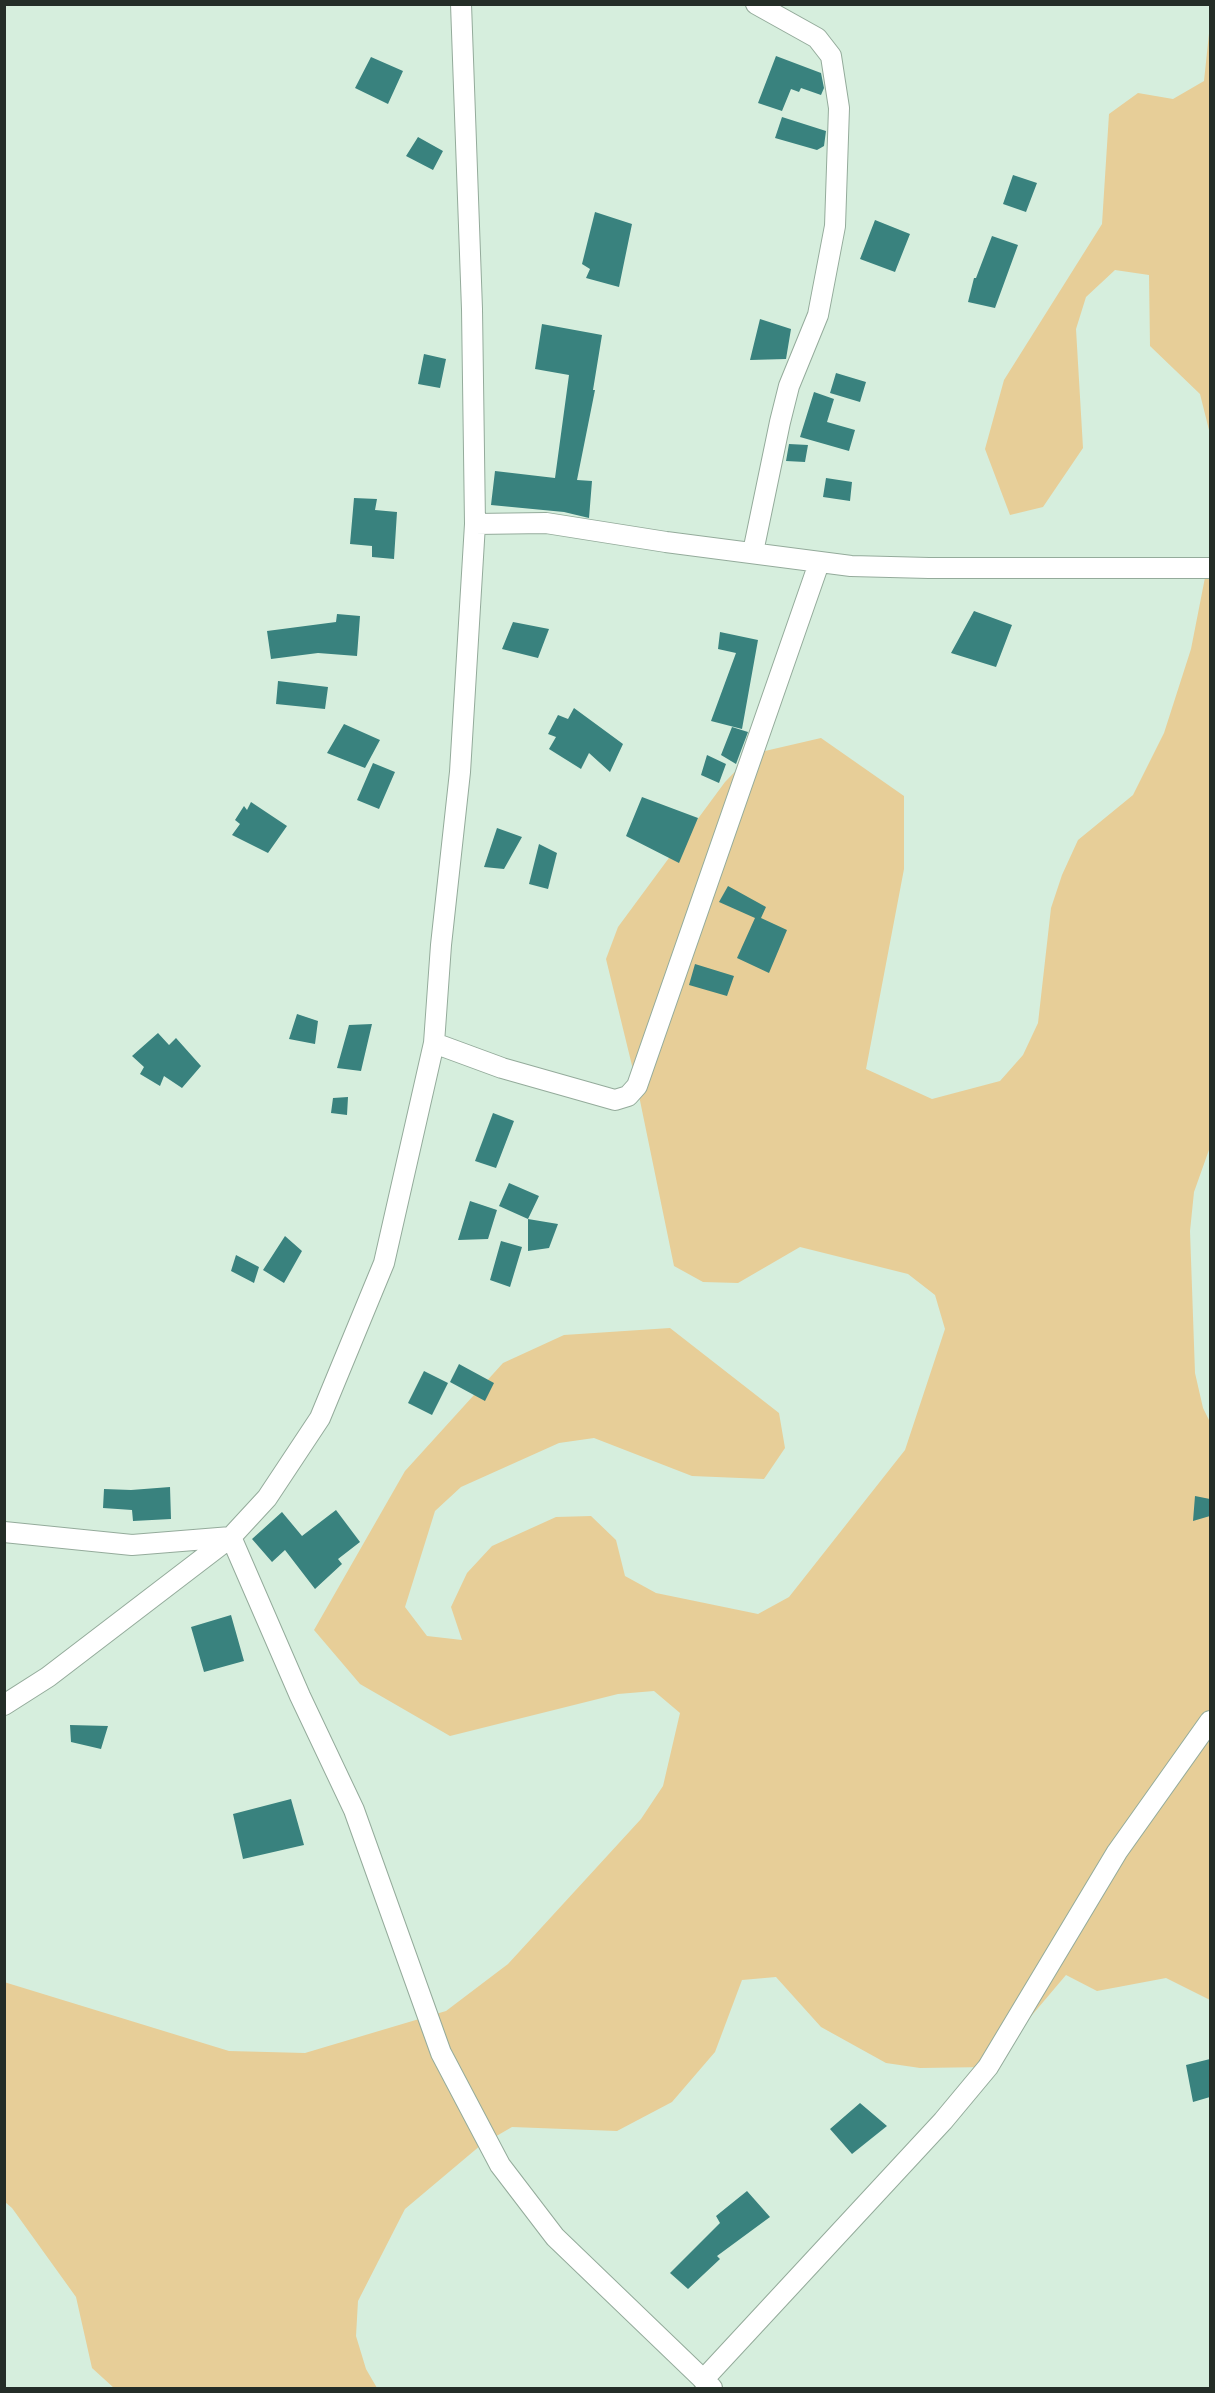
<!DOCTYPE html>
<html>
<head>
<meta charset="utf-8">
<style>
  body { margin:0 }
  #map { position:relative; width:1215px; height:2393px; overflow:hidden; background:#d6eedd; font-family:Barlow,sans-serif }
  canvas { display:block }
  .frame { position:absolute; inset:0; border:6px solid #242d27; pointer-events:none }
</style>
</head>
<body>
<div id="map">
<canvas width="1215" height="2393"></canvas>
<div class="frame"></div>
</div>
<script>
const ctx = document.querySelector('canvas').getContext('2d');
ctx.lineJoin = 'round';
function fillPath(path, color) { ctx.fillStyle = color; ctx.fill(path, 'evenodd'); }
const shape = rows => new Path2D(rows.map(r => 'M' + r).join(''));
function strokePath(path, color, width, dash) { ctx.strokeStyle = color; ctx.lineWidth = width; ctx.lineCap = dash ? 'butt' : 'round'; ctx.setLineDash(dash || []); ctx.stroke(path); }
const green = shape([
  [1210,24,1210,434,1200,394,1150,346,1149,275,1115,270,1086,297,1076,329,1083,448,1043,507,1010,515,985,449,1004,380,1102,224,1109,114,1138,93,1173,99,1204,81],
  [1210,552,1210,1147,1194,1192,1190,1231,1195,1373,1203,1408,1210,1422,1210,2000,1166,1978,1097,1991,1066,1975,988,2067,920,2068,886,2063,821,2027,776,1977,742,1980,715,2052,672,2102,617,2131,512,2127,481,2145,405,2209,358,2301,356,2336,366,2369,377,2388,114,2388,92,2368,76,2297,12,2208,5,2202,4,1982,229,2051,305,2053,446,2011,508,1964,641,1819,663,1786,680,1713,654,1691,618,1694,450,1736,360,1684,314,1630,405,1471,503,1363,564,1335,670,1328,779,1413,785,1448,764,1479,692,1476,594,1438,559,1443,461,1487,435,1511,405,1607,427,1636,462,1640,451,1607,467,1573,492,1546,556,1517,591,1516,616,1540,625,1576,656,1593,758,1614,789,1597,905,1450,945,1329,935,1295,908,1274,800,1247,738,1283,703,1282,674,1266,637,1086,606,959,618,927,725,782,752,754,821,738,904,796,904,869,866,1069,932,1099,1000,1081,1023,1055,1038,1023,1051,908,1062,875,1078,840,1133,795,1164,733,1191,649]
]);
const building = shape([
  [776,56,821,73,824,88,821,95,801,88,799,92,791,89,782,111,758,103],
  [371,57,403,71,388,104,355,88],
  [782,117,826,131,824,146,817,150,775,138],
  [418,137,443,151,433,170,406,156],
  [1013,175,1037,183,1026,212,1003,204],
  [595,212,632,224,619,287,586,278,590,269,582,264],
  [875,220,910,234,895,272,860,259],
  [992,236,1018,245,995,308,968,302,974,278,976,278],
  [760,319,791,329,786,359,750,360],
  [542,324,602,335,593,390,595,390,577,480,592,481,589,518,564,512,491,505,495,471,555,478,569,375,535,369],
  [424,354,446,359,440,388,418,384],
  [836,373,866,382,860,402,830,393],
  [814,392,834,399,827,422,855,430,849,451,800,437],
  [789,444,808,445,805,462,786,461],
  [826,478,852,482,850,501,823,497],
  [354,498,377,499,375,510,397,512,394,559,372,557,372,546,350,544],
  [974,611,1012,625,996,667,951,653],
  [337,614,360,616,357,656,318,653,271,659,267,631,336,622],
  [513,622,549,629,538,658,502,649],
  [720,632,758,640,742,729,711,721,736,653,718,649],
  [278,681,328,687,325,709,276,704],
  [574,708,623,744,610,772,589,753,581,769,549,749,556,737,548,734,558,715,568,719],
  [344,724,380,740,365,768,327,753],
  [732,727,748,732,736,764,721,755],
  [707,755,726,764,719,783,701,775],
  [373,763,395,772,379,809,357,800],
  [642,797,698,818,679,863,626,836],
  [251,802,287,826,268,853,232,835,240,824,235,820,244,806,247,810],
  [497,828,522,837,504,869,484,867],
  [539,844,557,853,548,889,529,884],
  [728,886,766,907,761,918,787,930,769,973,737,958,755,918,719,902],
  [695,964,734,976,727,996,689,985],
  [297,1014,318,1021,315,1044,289,1039],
  [372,1024,361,1071,337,1068,349,1025],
  [158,1033,169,1045,176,1038,201,1066,182,1088,164,1076,160,1086,140,1074,144,1067,132,1056],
  [348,1097,347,1115,331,1113,333,1098],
  [493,1113,514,1121,496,1168,475,1161],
  [509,1183,539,1196,528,1219,499,1206],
  [470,1201,497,1210,488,1239,458,1240],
  [528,1219,558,1224,549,1248,528,1251],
  [285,1236,302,1251,284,1283,263,1270],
  [501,1241,522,1247,510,1287,490,1280],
  [236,1255,259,1267,254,1283,231,1271],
  [459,1364,494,1383,485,1401,450,1382],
  [424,1371,448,1383,432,1415,408,1403],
  [170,1487,171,1519,133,1521,132,1510,103,1508,104,1489,131,1490],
  [1195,1496,1210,1499,1210,1516,1193,1521],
  [336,1510,360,1542,338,1559,342,1564,315,1589,285,1550,272,1562,252,1539,282,1512,302,1536],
  [231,1615,244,1661,204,1672,191,1627],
  [70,1725,108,1726,101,1749,71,1742],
  [291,1799,304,1845,243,1859,233,1814],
  [1210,2059,1210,2097,1193,2102,1186,2065],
  [860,2103,887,2126,852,2154,830,2129],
  [747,2191,770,2217,717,2256,720,2259,688,2289,670,2273,720,2223,716,2216]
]);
const minor = shape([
  [475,524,546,523,666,542,851,566,929,568,1210,568],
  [753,552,780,422,789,386,818,315,835,226,839,108,831,56,817,38,756,4],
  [434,1043,502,1068,615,1100,628,1096,637,1086,819,563],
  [4,1532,132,1545,231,1537,300,1696,354,1810,441,2053,500,2165,555,2237,712,2388],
  [4,1705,48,1677,231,1537,267,1498,320,1418,384,1263,434,1043,441,945,460,772,475,524,472,309,461,4],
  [703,2380,943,2121,988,2067,1117,1852,1210,1721]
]);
fillPath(green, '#e7ce98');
fillPath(building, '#39827e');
strokePath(minor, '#94ab9b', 22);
strokePath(minor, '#fff', 20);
</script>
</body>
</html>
